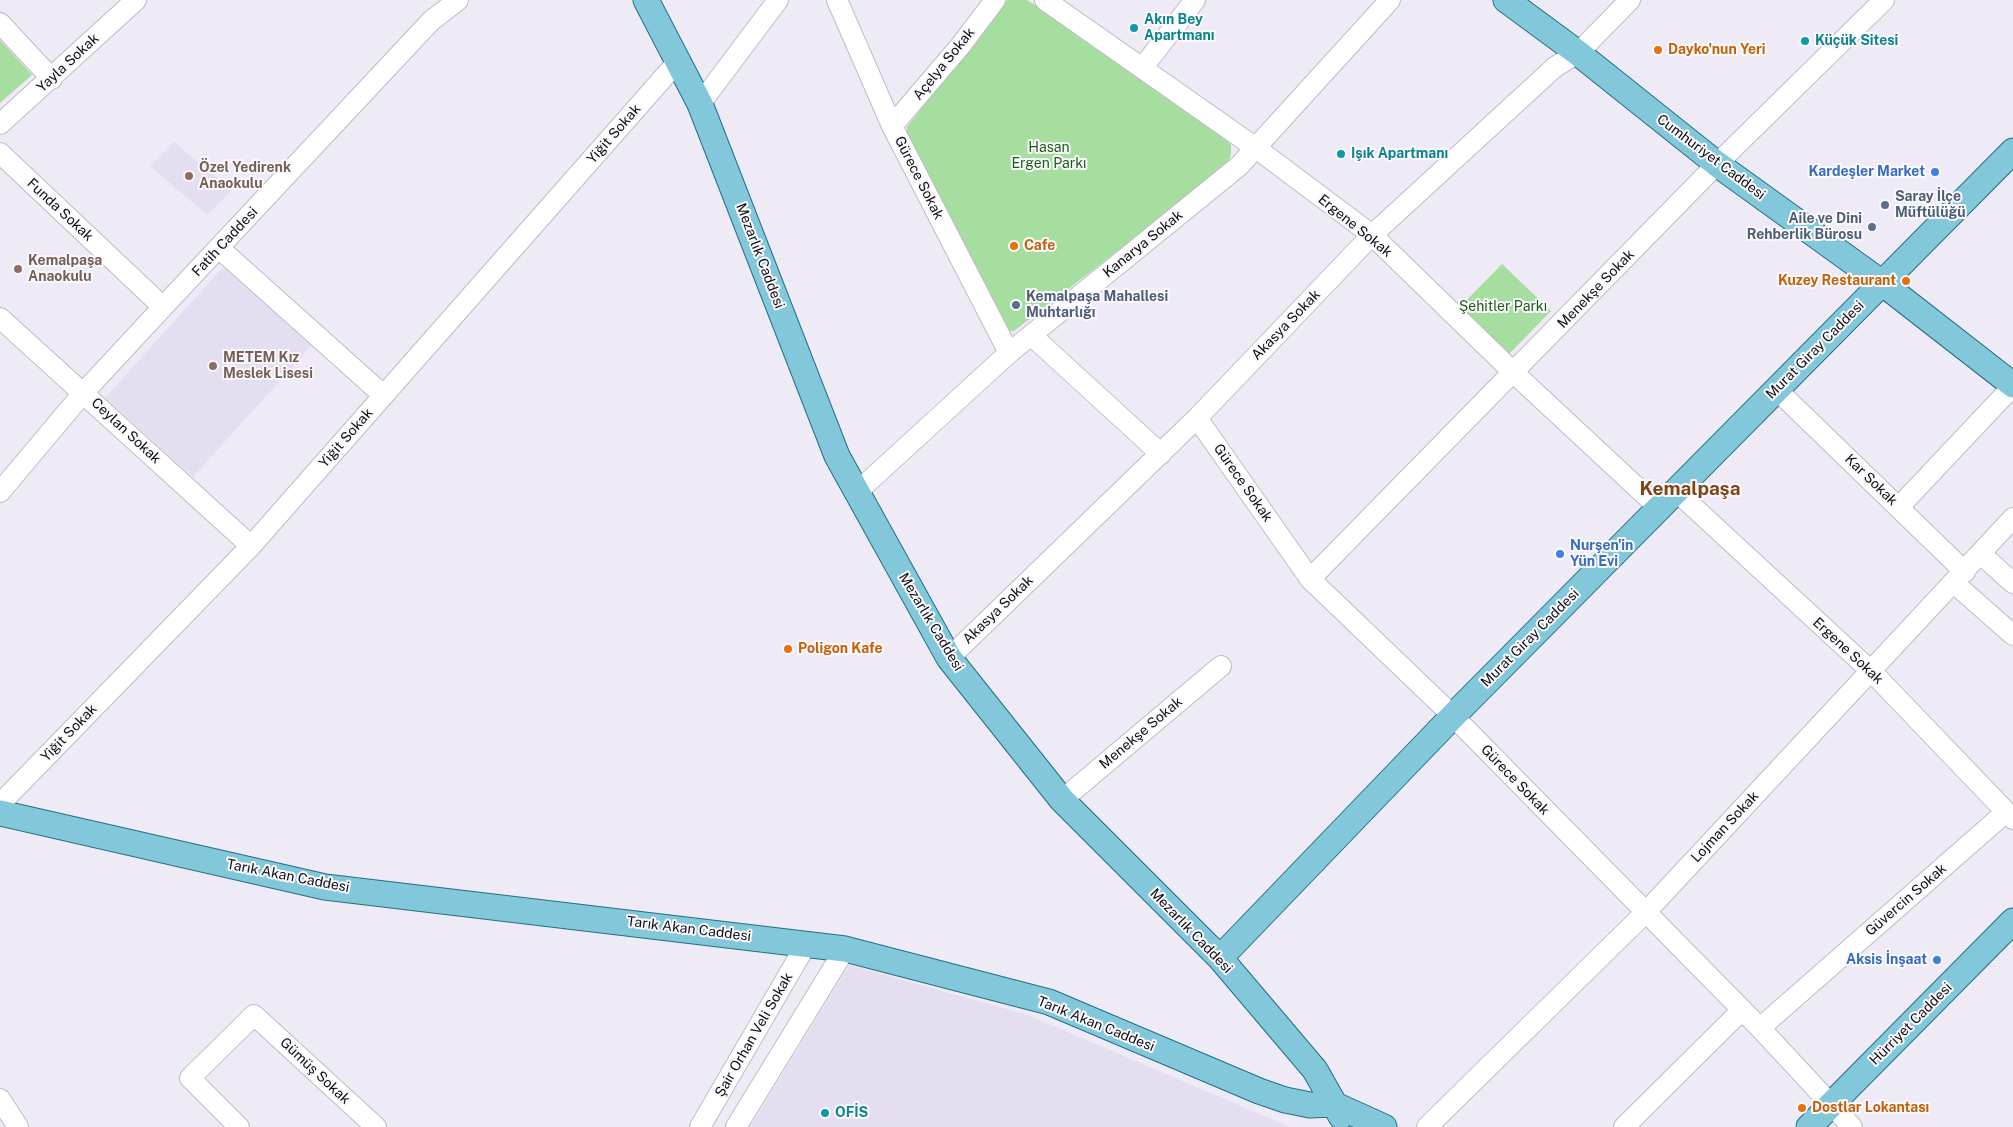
<!DOCTYPE html>
<html>
<head>
<meta charset="utf-8">
<style>
  body { margin:0 }
  canvas { display:block; background:#eeeaf6 }
</style>
</head>
<body>
<canvas width="2013" height="1127"></canvas>
<script>
const ctx = document.querySelector('canvas').getContext('2d');
ctx.lineJoin = 'round';
function fillPath(path, color) { ctx.fillStyle = color; ctx.fill(path, 'evenodd'); }
const shape = rows => new Path2D(rows.map(r => 'M' + r).join(''));
function strokePath(path, color, width, dash) { ctx.strokeStyle = color; ctx.lineWidth = width; ctx.lineCap = dash ? 'butt' : 'round'; ctx.setLineDash(dash || []); ctx.stroke(path); }
function label(font, color, halo, rows, align = 'center') {
  ctx.font = font + ' "Public Sans",sans-serif'; ctx.lineWidth = 4; ctx.setLineDash([]); ctx.textBaseline = 'middle'; ctx.strokeStyle = halo; ctx.fillStyle = color; for (const [text, x, y, turn = 0] of rows) {
    ctx.save(); ctx.translate(x, y); ctx.rotate((+turn || 0) * Math.PI / 180); ctx.textAlign = isNaN(turn) ? turn : align; if (halo) ctx.strokeText(text, 0, 0); ctx.fillText(text, 0, 0); ctx.restore();
  }
}
const built = shape([
  [174,142,232,190,207,215,150,166],
  [234,255,322,334,193,477,105,398],
  [849,965,1028,1015,1290,1127,750,1127]
]);
const green = shape([
  [1007,0,1027,0,1035,5,1224,136,1231,145,1231,155,1226,167,1014,331,1009,331,907,134,907,127],
  [0,40,32,75,0,103],
  [1502,264,1551,311,1508,355,1459,308]
]);
const minor = shape([
  [837,0,892,126,1009,353],
  [1045,0,1256,148,1372,235,1514,373,1658,507],
  [0,23,52,79],
  [1143,67,1195,0],
  [700,104,778,0],
  [0,124,136,0],
  [892,126,961,45,995,0],
  [0,153,163,307],
  [219,248,383,395],
  [0,318,251,546],
  [1031,335,1161,454],
  [1776,389,1965,572],
  [1197,418,1310,579,1453,716,1760,1028,1852,1127],
  [1675,490,1872,672,2013,819],
  [0,492,84,392,163,307,431,21,458,0],
  [857,492,1009,353,1239,166,1390,0],
  [1899,507,2013,386],
  [1981,554,2013,583],
  [1310,579,1717,164,1884,0],
  [1954,583,2013,635],
  [949,658,1197,418,1372,235,1555,67,1578,53,1630,0],
  [1062,800,1221,666],
  [0,804,251,546,679,60],
  [1760,1028,2006,812],
  [0,1099,18,1127],
  [239,1127,190,1078,254,1015,376,1127],
  [700,1127,807,943],
  [736,1127,845,949],
  [1427,1127,1645,913,2013,518],
  [1624,1127,1742,1010]
]);
const major = shape([
  [646,0,700,104,837,456,949,658,1062,800,1220,958,1315,1070,1341,1116],
  [1506,0,1578,53,1717,164,1882,283,2013,385],
  [0,813,325,887,845,949,1049,1002,1259,1091,1285,1100,1310,1105,1333,1104,1384,1127],
  [1220,958,1453,716,2013,151],
  [1809,1127,2013,921]
]);
const markers = [
  [1134,28,5,"#0f9aa8"],
  [1805,41,5,"#0f9aa8"],
  [1658,50,5,"#e8710a"],
  [1341,154,5,"#0f9aa8"],
  [1935,172,5,"#3f7fe0"],
  [189,176,5,"#8d6e63"],
  [1885,205,5,"#5c6f8a"],
  [1872,227,5,"#5c6f8a"],
  [1014,246,5,"#e8710a"],
  [18,269,5,"#8d6e63"],
  [1906,281,5,"#e8710a"],
  [1016,305,5,"#5c6f8a"],
  [213,366,5,"#8d6e63"],
  [1560,554,5,"#3f7fe0"],
  [788,649,5,"#e8710a"],
  [1937,960,5,"#3f7fe0"],
  [1802,1108,5,"#e8710a"],
  [825,1113,5,"#0f9aa8"]
];
const cultureNames = [
  ["Akın Bey",1144,20],
  ["Apartmanı",1144,36],
  ["Küçük Sitesi",1815,41],
  ["Işık Apartmanı",1351,154],
  ["OFİS",835,1113]
];
const foodNames = [
  ["Dayko'nun Yeri",1668,50],
  ["Cafe",1024,246],
  ["Kuzey Restaurant",1896,281,"right"],
  ["Poligon Kafe",798,649],
  ["Dostlar Lokantası",1812,1108]
];
const streetNames = [
  ["Yayla Sokak",68,63,-43],
  ["Açelya Sokak",944,64,-51],
  ["Yiğit Sokak",614,134,-49],
  ["Cumhuriyet Caddesi",1711,157,37],
  ["Gürece Sokak",919,178,63],
  ["Funda Sokak",60,210,43],
  ["Ergene Sokak",1355,226,39],
  ["Fatih Caddesi",225,242,-47],
  ["Kanarya Sokak",1143,244,-39],
  ["Mezarlık Caddesi",760,256,69],
  ["Menekşe Sokak",1596,289,-46],
  ["Akasya Sokak",1286,325,-46],
  ["Murat Giray Caddesi",1815,350,-45],
  ["Ceylan Sokak",126,431,43],
  ["Yiğit Sokak",346,438,-49],
  ["Kar Sokak",1871,480,44],
  ["Gürece Sokak",1243,483,55],
  ["Akasya Sokak",998,610,-44],
  ["Mezarlık Caddesi",931,622,59],
  ["Murat Giray Caddesi",1530,638,-45],
  ["Ergene Sokak",1848,651,43],
  ["Yiğit Sokak",69,733,-46],
  ["Menekşe Sokak",1141,733,-40],
  ["Gürece Sokak",1515,780,46],
  ["Lojman Sokak",1725,827,-47],
  ["Tarık Akan Caddesi",288,876,11],
  ["Güvercin Sokak",1906,900,-41],
  ["Tarık Akan Caddesi",689,929,7],
  ["Mezarlık Caddesi",1191,931,46],
  ["Tarık Akan Caddesi",1096,1024,22],
  ["Hürriyet Caddesi",1911,1024,-45],
  ["Şair Orhan Veli Sokak",754,1035,-60],
  ["Gümüş Sokak",315,1071,43]
];
const parkNames = [
  ["Hasan",1049,148],
  ["Ergen Parkı",1049,164],
  ["Şehitler Parkı",1503,307]
];
const educationNames = [
  ["Özel Yedirenk",199,168],
  ["Anaokulu",199,184],
  ["Kemalpaşa",28,261],
  ["Anaokulu",28,277],
  ["METEM Kız",223,358],
  ["Meslek Lisesi",223,374]
];
const shopNames = [
  ["Kardeşler Market",1925,172],
  ["Nurşen'in",1570,546,"left"],
  ["Yün Evi",1570,562,"left"],
  ["Aksis İnşaat",1927,960]
];
const serviceNames = [
  ["Saray İlçe",1895,197],
  ["Müftülüğü",1895,213],
  ["Aile ve Dini",1862,219,"right"],
  ["Rehberlik Bürosu",1862,235,"right"],
  ["Kemalpaşa Mahallesi",1026,297],
  ["Muhtarlığı",1026,313]
];
const districtNames = [
  ["Kemalpaşa",1690,489]
];
fillPath(built, '#e5def0');
fillPath(green, '#a5de9e');
strokePath(minor, '#c0bbc7', 22);
strokePath(major, '#236f84', 27);
strokePath(minor, '#fff', 20);
strokePath(major, '#82c8da', 25);
for (const [x, y, r, color] of markers) { const dot = new Path2D(); dot.arc(x, y, r, 0, 2 * Math.PI); ctx.fillStyle = color; ctx.fill(dot); strokePath(dot, '#faf9fe', 2); }
label('bold 14px', '#0d838f', '#faf9fe', cultureNames, 'left');
label('bold 14px', '#c56008', '#faf9fe', foodNames, 'left');
label('14px', '#0f0e12', '#faf9fe', streetNames);
label('14px', '#1b5c14', '#faf9fe', parkNames);
label('bold 14px', '#785e54', '#faf9fe', educationNames, 'left');
label('bold 14px', '#366cbe', '#faf9fe', shopNames, 'right');
label('bold 14px', '#4e5e75', '#faf9fe', serviceNames, 'left');
label('bold 19px', '#7f4414', '#faf9fe', districtNames);
</script>
</body>
</html>
